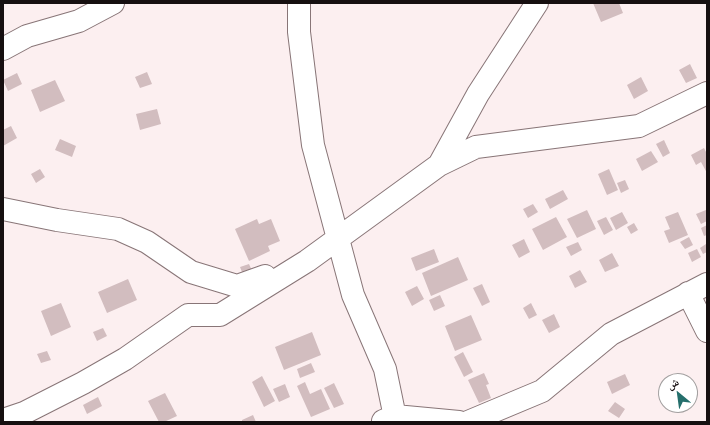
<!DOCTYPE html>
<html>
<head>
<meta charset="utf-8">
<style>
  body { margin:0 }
  #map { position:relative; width:710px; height:425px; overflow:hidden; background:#fceff0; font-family:"Space Grotesk","Noto Naskh Arabic",sans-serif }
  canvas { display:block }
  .frame { position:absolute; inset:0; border:4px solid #160f10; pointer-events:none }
  .north { position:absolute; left:658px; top:373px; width:40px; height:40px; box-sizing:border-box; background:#fff; border:1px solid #a29f9f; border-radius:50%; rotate:331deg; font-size:11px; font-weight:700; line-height:16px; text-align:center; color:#160f10 }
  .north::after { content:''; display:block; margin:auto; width:14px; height:18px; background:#256f6c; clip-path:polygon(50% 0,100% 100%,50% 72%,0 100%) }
</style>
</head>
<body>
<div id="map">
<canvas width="710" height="425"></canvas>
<div class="frame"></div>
<div class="north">ش</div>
</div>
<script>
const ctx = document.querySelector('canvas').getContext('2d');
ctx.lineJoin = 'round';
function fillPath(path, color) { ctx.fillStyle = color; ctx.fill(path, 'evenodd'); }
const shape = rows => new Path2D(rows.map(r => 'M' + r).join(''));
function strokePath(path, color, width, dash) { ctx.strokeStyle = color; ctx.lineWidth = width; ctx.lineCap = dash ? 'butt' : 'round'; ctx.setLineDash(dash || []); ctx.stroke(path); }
const building = shape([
  [593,3,619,3,623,13,601,22],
  [690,64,697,78,686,83,679,70],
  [147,72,152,84,140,88,135,77],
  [17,73,22,84,8,91,3,80],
  [641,77,648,91,634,99,627,85],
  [55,80,65,101,40,112,31,90],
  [157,109,161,124,140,130,136,114],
  [11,126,17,138,3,146,3,130],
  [60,139,76,146,72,157,55,150],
  [664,140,670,153,663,157,656,144],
  [704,148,707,154,707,173,701,162,696,165,691,155],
  [651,151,658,162,642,171,636,159],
  [40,169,45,177,36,183,31,174],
  [609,169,618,190,607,195,598,174],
  [625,180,629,189,621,193,617,183],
  [563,190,568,199,550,209,545,199],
  [533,204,538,212,528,218,523,209],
  [587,210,596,229,577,238,567,219],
  [706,210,707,221,701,224,696,214],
  [622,212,628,223,616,230,610,218],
  [678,212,688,235,669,243,664,231,670,229,665,217],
  [556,217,567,237,543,250,532,229],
  [606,217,613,230,604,235,597,221],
  [257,219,259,224,271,219,280,241,268,246,270,251,249,261,235,229],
  [634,223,638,230,631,234,627,227],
  [707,225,707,235,704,236,701,228],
  [689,237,693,245,685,249,680,242],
  [524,239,530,252,519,258,512,245],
  [578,242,582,250,571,256,566,247],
  [706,244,707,252,703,254,700,248],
  [434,249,439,262,416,271,411,258],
  [697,249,701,257,692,262,688,253],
  [612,253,619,266,605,272,599,260],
  [458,257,468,280,431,296,422,273],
  [249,264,253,273,244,277,240,267],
  [580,270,587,282,575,288,569,276],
  [128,279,137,300,107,313,98,292],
  [482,284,490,302,482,306,473,288],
  [417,286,424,299,412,306,405,292],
  [440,295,445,306,434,311,429,300],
  [61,303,71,327,51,336,41,311],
  [531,303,537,315,529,319,523,308],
  [554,314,560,327,549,333,542,320],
  [471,315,482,340,455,351,445,326],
  [103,328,107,336,97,341,93,332],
  [312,332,321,355,284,370,275,347],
  [47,351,51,360,41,363,37,354],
  [463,352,473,372,464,377,454,357],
  [311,363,315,372,300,378,297,369],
  [484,373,489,384,486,385,491,398,479,403,468,380],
  [625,374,630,385,612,394,607,382],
  [262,376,275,401,264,407,252,382],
  [305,382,310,394,321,389,330,409,311,417,297,386],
  [334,383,344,404,334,408,324,388],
  [285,384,290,397,279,402,273,389],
  [165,393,177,416,164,422,159,422,148,401],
  [98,397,102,406,87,414,83,405],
  [615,402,625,409,619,418,608,411],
  [253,415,256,422,242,422,242,420]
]);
const minor = shape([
  [299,3,299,32,313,145,353,295,385,369,396,422],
  [3,49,27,36,79,21,113,3],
  [439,165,478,94,537,3],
  [3,209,57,220,118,229,147,242,191,272,237,286,265,276],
  [688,293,707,331],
  [3,420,24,413,83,383,125,359,188,315,220,315,307,261,439,165,476,147,639,126,707,93],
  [383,421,395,416,459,422],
  [468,422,542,391,611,334,707,284]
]);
fillPath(building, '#d2bdbf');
strokePath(minor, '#887577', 24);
strokePath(minor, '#fff', 22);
</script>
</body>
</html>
